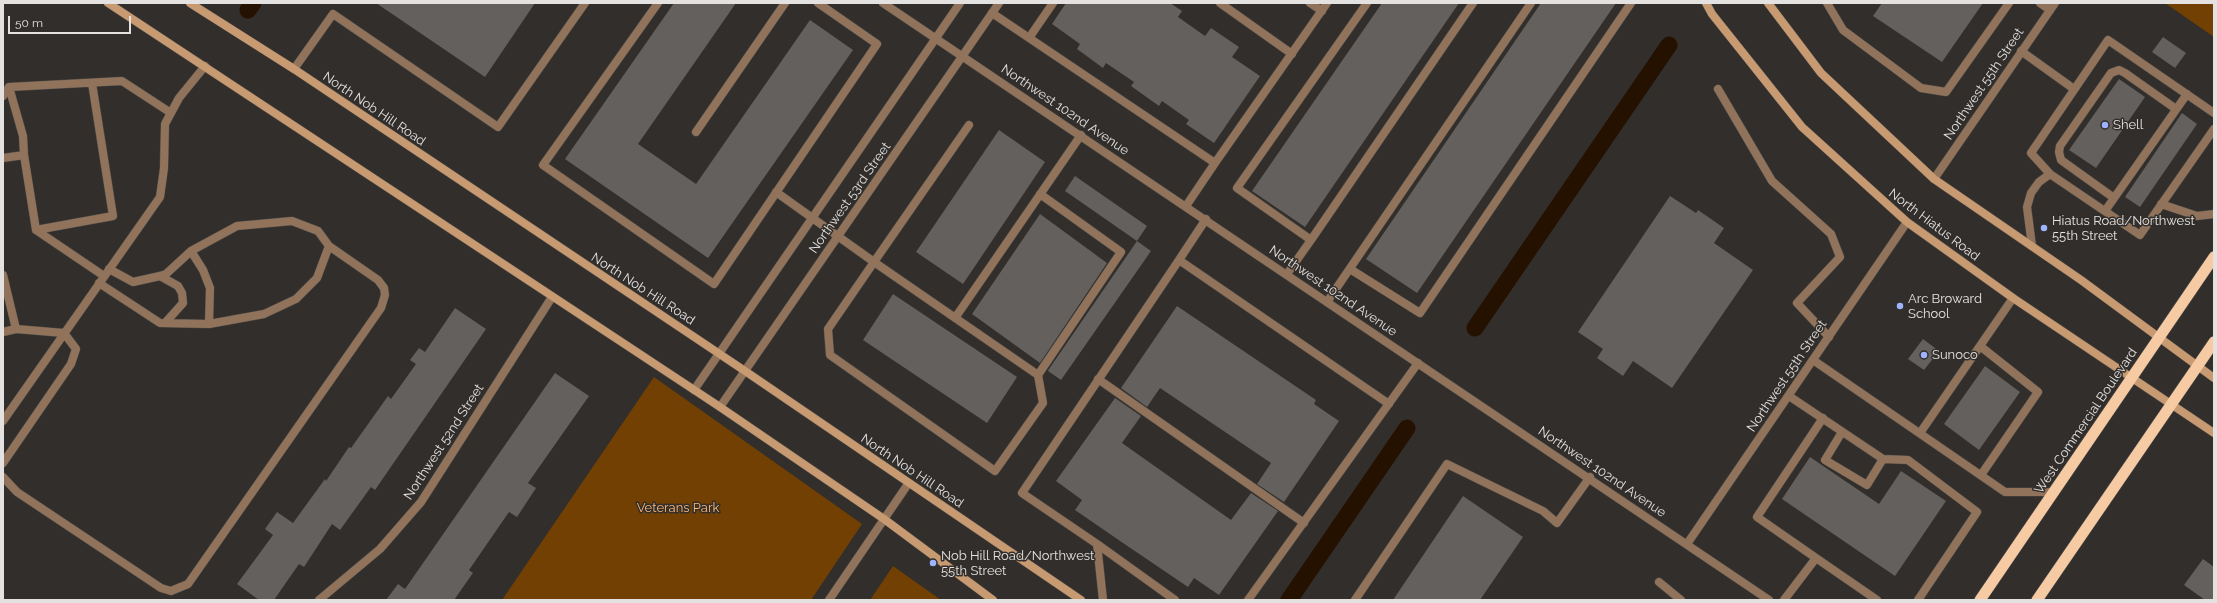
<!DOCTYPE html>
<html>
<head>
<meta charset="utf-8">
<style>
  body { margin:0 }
  #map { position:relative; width:2217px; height:603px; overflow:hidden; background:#312e2b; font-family:Raleway,sans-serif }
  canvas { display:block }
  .frame { position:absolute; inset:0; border:4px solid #e4e2e1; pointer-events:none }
  .scale { position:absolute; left:8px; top:16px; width:123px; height:18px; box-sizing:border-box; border:2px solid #e4e2e1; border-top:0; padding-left:5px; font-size:12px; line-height:14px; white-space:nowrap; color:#e4e2e1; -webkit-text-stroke:3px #312e2b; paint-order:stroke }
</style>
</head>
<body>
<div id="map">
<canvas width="2217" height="603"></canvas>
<div class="frame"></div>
<div class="scale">50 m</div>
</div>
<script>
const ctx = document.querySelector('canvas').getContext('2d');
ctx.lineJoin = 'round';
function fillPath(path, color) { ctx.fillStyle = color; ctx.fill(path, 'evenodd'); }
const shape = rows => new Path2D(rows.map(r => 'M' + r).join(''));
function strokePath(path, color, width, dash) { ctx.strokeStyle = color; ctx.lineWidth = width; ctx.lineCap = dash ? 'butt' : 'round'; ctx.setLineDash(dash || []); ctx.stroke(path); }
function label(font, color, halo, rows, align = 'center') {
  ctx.font = font + ' Raleway,sans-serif'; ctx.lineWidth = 3; ctx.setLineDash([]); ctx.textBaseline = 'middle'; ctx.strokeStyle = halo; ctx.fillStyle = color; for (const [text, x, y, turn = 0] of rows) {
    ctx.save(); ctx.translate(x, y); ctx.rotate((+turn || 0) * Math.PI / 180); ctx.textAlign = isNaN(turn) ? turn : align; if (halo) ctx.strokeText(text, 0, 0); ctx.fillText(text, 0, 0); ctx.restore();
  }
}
const green = shape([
  [2165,3,2214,3,2214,37],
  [654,377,862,524,811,600,502,600],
  [893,566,941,600,870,600]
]);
const canal = shape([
  [248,10,253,3],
  [1475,328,1669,45],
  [1289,600,1407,428]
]);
const building = shape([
  [376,3,535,3,485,77],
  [674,3,736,3,638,144,696,184,810,20,853,50,708,258,565,159],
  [1066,3,1170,3,1182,11,1178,17,1205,36,1211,28,1239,47,1232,57,1260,76,1214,143,1186,124,1189,120,1162,101,1159,106,1131,86,1134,82,1106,63,1103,68,1077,49,1080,44,1052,24],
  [1382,3,1459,3,1305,227,1252,191],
  [1541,3,1616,3,1417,293,1366,259],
  [1882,3,1983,3,1942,62,1873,16],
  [2163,37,2186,53,2175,68,2152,52],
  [2119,79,2145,97,2096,168,2069,150],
  [2182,113,2197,124,2140,207,2125,197],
  [999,130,1045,162,963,284,916,252],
  [1075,176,1147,226,1137,241,1065,191],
  [1670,196,1696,213,1698,210,1724,228,1714,243,1753,270,1672,388,1633,361,1623,376,1597,358,1603,349,1578,332],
  [1040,214,1107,263,1040,363,972,314],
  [1137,241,1151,251,1061,380,1048,371,1049,369],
  [893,294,1017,377,987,423,863,340],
  [1177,306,1316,400,1314,404,1339,421,1284,502,1257,484,1271,463,1160,388,1147,407,1121,388],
  [455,308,486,329,375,490,371,487,340,530,332,524,304,567,299,564,274,600,259,600,237,584,273,535,265,529,277,512,293,523,325,479,326,481,349,447,351,448,388,396,391,399,416,364,410,360,419,348,425,352],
  [1923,339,1939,351,1924,370,1908,359],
  [1985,366,2020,392,1979,450,1944,424],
  [555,373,589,396,528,483,536,488,517,517,509,512,469,570,473,573,454,600,386,600,398,584,405,589],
  [1115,398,1141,416,1122,443,1231,520,1251,493,1278,511,1219,595,1194,578,1188,587,1123,543,1075,510,1082,500,1056,481],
  [1810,457,1879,504,1901,471,1946,501,1895,576,1782,499],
  [1463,496,1523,537,1480,600,1393,600],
  [2203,559,2214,567,2214,600,2205,600,2184,585]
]);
const service = shape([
  [658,3,543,165,714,284,877,44,818,3],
  [1220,3,1292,54],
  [1310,3,1322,11],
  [1827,3,1843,30,1921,88,1946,92,2009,3],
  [2040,3,2050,10],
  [992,13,1215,163,1186,206],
  [1029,38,1053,3],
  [2021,51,2074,89],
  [294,69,333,14,498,127,585,3],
  [9,87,23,136,24,155],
  [1718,89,1772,181,1831,234,1840,257,1797,303,1829,337],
  [3,96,9,87,122,81,171,113],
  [2214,113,2108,40,2031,153,2050,174,2140,235,2214,129],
  [696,132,785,3],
  [3,158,24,155,36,230,104,276],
  [1215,163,1327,3],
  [776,192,874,262,1038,375,1043,403,995,471,830,355,828,329,874,262,969,125],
  [2114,198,2061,160,2059,152,2060,146,2111,73,2119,70,2125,73,2176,109],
  [2161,204,2197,216,2214,214],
  [2105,211,2187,94],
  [1206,219,1179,260,1389,404],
  [36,230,113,216,92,83],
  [1311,240,1473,3],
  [2032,246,2027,207,2031,193,2039,182,2050,174],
  [191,251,203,270,210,288,209,324],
  [1350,269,1420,313,1631,3],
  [1287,274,1311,240,1237,188,1367,3],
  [160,276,178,286,182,293,183,303,165,323],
  [99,283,160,323,209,324,264,314,296,299,317,278,329,246,318,231,292,221,237,226,191,251,166,274,160,276,133,282,109,269],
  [1327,302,1531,3],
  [955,318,1081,135],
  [3,332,16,329],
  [1980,346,2038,392,1981,475],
  [1813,360,2005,492,2055,492],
  [1038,375,1121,252,1040,194],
  [1098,379,1304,523],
  [1789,396,1883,459,1908,460,1977,512,1918,600],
  [3,421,160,197,164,168,165,124,179,98,205,66],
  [1842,432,1825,460,1867,485,1883,459],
  [1920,433,2013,298],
  [3,463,71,364,76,349,64,333,16,329,3,275],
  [3,477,17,492,161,588,171,591,188,584,381,308,385,295,384,288,378,280,329,246],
  [1097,544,1022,493,1179,260],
  [1816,558,1757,517,1823,418],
  [1659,582,1681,600],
  [1103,600,1097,544,1175,600],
  [1248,600,1418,363],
  [1355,600,1447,464,1543,511,1557,523,1590,477],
  [1784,600,1816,558,1877,600]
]);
const minor = shape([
  [883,3,1769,600],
  [1934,179,2055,3],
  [694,390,960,3],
  [720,407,999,3],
  [1687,544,1907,222],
  [319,600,380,549,421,502,552,297],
  [829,600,908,484]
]);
const secondary = shape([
  [108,3,720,407,884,519,993,600],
  [190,3,294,69,745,371,1081,600],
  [1706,3,1712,14,1802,127,1907,222,2013,298,2214,433],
  [1768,3,1821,73,1934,179,2081,280,2214,378]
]);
const trunk = shape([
  [1980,600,2214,257],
  [2037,600,2214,342]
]);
const markers = [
  [2105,125,4,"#a0b3fd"],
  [2044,228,4,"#a0b3fd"],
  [1900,306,4,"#a0b3fd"],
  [1924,355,4,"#a0b3fd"],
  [933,563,4,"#a0b3fd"]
];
const streetNames = [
  ["Northwest 55th Street",1984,84,-56],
  ["North Nob Hill Road",374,109,34],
  ["Northwest 102nd Avenue",1065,110,34],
  ["Northwest 53rd Street",850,198,-55],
  ["North Hiatus Road",1934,225,37],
  ["North Nob Hill Road",643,289,33],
  ["Northwest 102nd Avenue",1333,291,34],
  ["Northwest 55th Street",1787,376,-56],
  ["West Commercial Boulevard",2086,421,-56],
  ["Northwest 52nd Street",444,442,-57],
  ["North Nob Hill Road",912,471,34],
  ["Northwest 102nd Avenue",1602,472,34]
];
const poiNames = [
  ["Shell",2113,125],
  ["Hiatus Road/Northwest",2052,221],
  ["55th Street",2052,236],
  ["Arc Broward",1908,299],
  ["School",1908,314],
  ["Sunoco",1932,355],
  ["Nob Hill Road/Northwest",941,556],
  ["55th Street",941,571]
];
const parkNames = [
  ["Veterans Park",678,508]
];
fillPath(green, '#714002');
strokePath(canal, '#251100', 17);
fillPath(building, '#64605d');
strokePath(service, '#4e4b48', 9);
strokePath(minor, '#4e4b48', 9);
strokePath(secondary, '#4e4b48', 9);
strokePath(trunk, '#4e4b48', 12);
strokePath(service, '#90735a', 8);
strokePath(minor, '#90735a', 8);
strokePath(secondary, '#c89a71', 8);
strokePath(trunk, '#f6caa3', 11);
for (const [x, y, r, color] of markers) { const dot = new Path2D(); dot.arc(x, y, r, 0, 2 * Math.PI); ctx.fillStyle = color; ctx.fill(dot); strokePath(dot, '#312e2b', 1.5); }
label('13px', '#e4e2e1', '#312e2b', streetNames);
label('13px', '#e4e2e1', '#312e2b', poiNames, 'left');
label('13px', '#fdb776', '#312e2b', parkNames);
</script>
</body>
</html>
